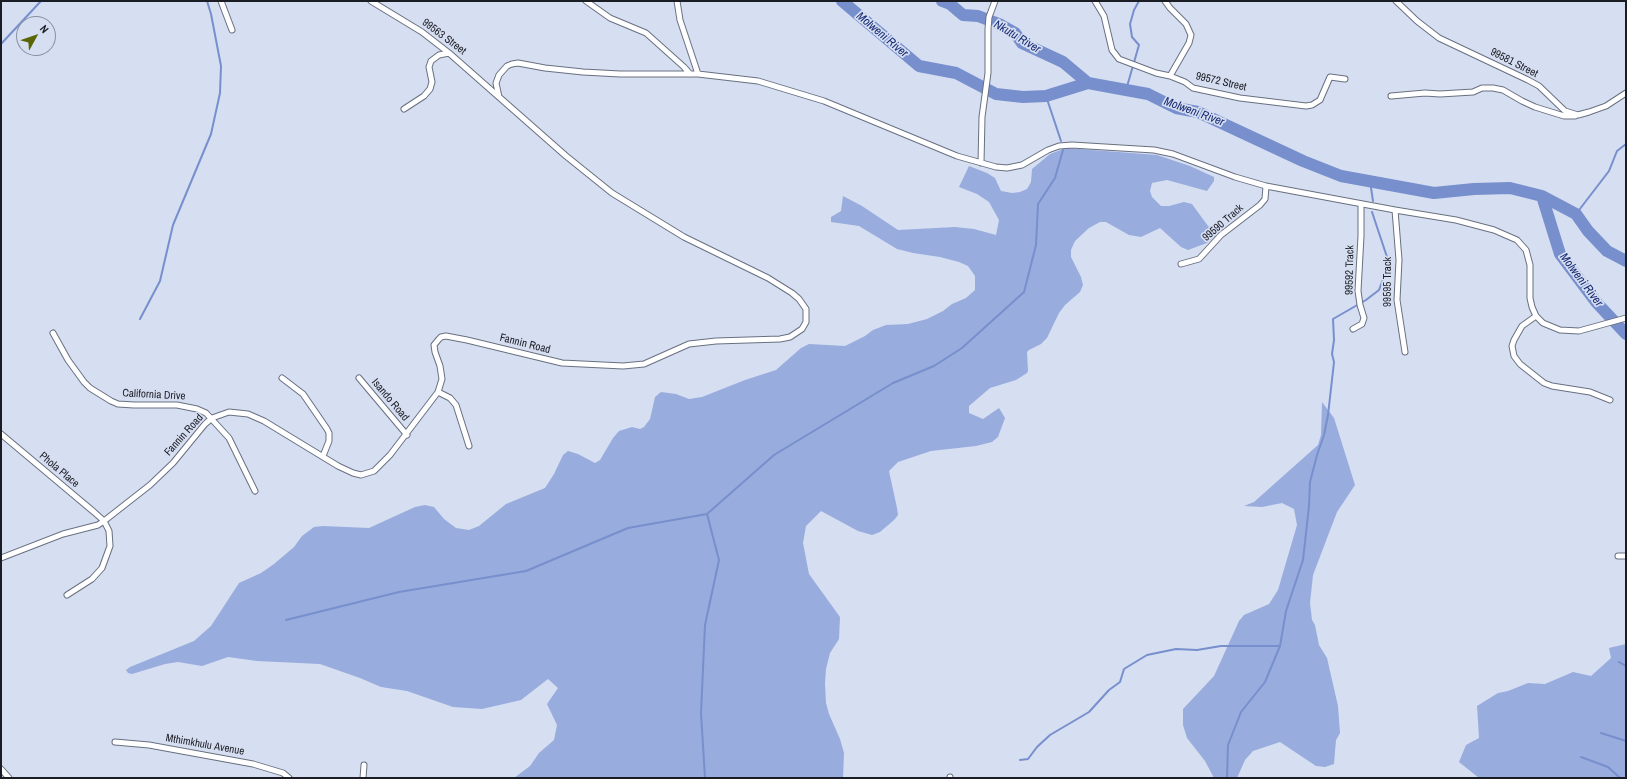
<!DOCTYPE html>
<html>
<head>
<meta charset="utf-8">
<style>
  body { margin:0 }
  #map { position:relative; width:1627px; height:779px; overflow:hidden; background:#d6def1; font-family:"Archivo Narrow",sans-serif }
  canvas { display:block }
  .frame { position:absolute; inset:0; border:2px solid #1b1d24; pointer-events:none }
  .north { position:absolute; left:16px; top:16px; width:40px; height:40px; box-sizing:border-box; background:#d6def1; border:1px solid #8b919f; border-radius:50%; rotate:50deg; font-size:11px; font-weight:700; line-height:16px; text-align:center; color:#1b1d24 }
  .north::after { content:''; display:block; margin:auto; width:14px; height:18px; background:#5a6506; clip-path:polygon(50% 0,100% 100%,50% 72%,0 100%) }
</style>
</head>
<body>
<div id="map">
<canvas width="1627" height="779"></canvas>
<div class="frame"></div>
<div class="north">N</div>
</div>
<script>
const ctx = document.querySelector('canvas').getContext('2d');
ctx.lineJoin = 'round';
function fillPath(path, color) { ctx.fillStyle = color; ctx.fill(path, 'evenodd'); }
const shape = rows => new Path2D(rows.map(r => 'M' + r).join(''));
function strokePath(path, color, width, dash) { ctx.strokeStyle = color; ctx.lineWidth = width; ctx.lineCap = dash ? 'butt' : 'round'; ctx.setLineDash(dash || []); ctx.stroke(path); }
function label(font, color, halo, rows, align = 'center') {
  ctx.font = font + ' "Archivo Narrow",sans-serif'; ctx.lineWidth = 3.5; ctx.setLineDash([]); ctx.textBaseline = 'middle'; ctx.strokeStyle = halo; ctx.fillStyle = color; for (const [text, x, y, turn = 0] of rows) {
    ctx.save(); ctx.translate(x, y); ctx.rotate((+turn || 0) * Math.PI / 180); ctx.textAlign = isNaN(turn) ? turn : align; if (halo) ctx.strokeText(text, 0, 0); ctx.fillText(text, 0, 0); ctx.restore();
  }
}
const green = shape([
  [1066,148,1157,155,1190,166,1214,177,1214,181,1207,191,1167,180,1152,183,1150,191,1152,197,1161,206,1169,206,1184,202,1192,204,1208,226,1220,232,1207,243,1188,250,1181,247,1160,228,1141,237,1129,235,1106,222,1100,222,1089,228,1075,241,1071,250,1071,257,1081,277,1083,285,1080,292,1065,305,1059,313,1047,338,1041,344,1029,350,1027,352,1028,371,1027,373,1016,380,990,388,969,406,969,413,983,419,999,408,1005,418,998,437,992,442,976,446,931,451,898,462,889,471,897,508,898,515,894,520,880,532,872,535,858,531,821,511,806,526,803,543,809,574,840,617,839,639,830,653,826,669,825,684,826,703,829,714,840,739,844,753,843,778,514,778,530,766,539,753,554,740,557,725,547,704,558,688,548,679,521,700,482,709,453,707,407,691,381,687,360,678,320,664,257,661,228,657,202,666,178,662,165,664,132,674,128,673,126,670,130,667,194,641,211,626,239,583,261,573,274,564,294,547,302,536,314,527,323,526,369,528,415,507,425,505,434,507,444,519,456,528,469,530,479,526,506,504,545,488,554,474,563,455,568,451,578,454,595,463,600,460,613,438,619,431,632,427,640,429,644,427,650,419,655,397,661,392,676,394,689,399,702,397,745,380,776,370,801,348,809,344,845,346,865,336,873,330,886,325,908,324,927,319,943,311,952,304,966,298,975,290,975,276,968,266,959,262,940,257,913,253,897,249,859,226,831,222,831,217,841,211,843,196,862,206,898,230,955,227,974,229,996,235,999,220,989,202,977,194,959,187,969,166,987,173,995,178,1001,191,1012,193,1020,192,1027,189,1031,182,1032,169,1050,154],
  [1322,402,1334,418,1355,485,1337,512,1313,575,1310,603,1312,620,1315,625,1319,645,1327,658,1338,706,1340,733,1336,740,1334,764,1325,767,1316,766,1280,742,1253,751,1245,760,1237,778,1214,778,1205,761,1187,738,1183,725,1183,709,1214,676,1239,621,1244,615,1269,604,1278,590,1297,525,1294,509,1282,503,1262,507,1244,506,1254,502,1318,445,1321,435],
  [1626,644,1626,778,1479,778,1459,762,1466,745,1479,738,1477,706,1498,693,1508,691,1528,683,1545,684,1573,672,1591,676,1611,658,1609,648]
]);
const stream = shape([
  [1,44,41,1],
  [1126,90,1139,45,1132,37,1130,24,1134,10,1139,1],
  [1046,96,1061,141],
  [1370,181,1373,201],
  [1576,214,1609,171,1617,151,1626,144],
  [140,319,160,281,173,225,211,134,220,93,221,66,211,14,207,1],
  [286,620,399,592,526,571,628,528,707,514,774,455,893,383,934,366,962,348,1024,292,1036,245,1038,204,1055,178,1063,150],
  [1619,662,1626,666],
  [1601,733,1626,741],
  [1581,757,1608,767,1620,778],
  [1020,760,1028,759,1037,747,1050,735,1089,712,1109,690,1120,682,1124,669,1147,655,1176,649,1197,650,1221,646,1280,646],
  [705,778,701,713,705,625,719,560,707,514],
  [1227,778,1228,745,1241,712,1265,682,1280,646,1286,611,1303,560,1309,506,1310,482,1317,455,1324,435,1328,415,1334,362,1332,354,1334,340,1333,319,1366,300,1379,290,1385,274,1387,257,1372,212]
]);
const river = shape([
  [842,1,919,66,956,73,996,94,1023,97,1046,96,1088,83,1148,94,1176,108,1198,112,1303,161,1341,176,1434,193,1474,189,1510,188,1542,196,1560,254,1596,302,1626,334],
  [942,1,950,4,963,15,978,16,999,24,1015,33,1022,43,1063,62,1088,83],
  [1542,196,1576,214,1588,231,1607,251,1626,261]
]);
const street = shape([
  [221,1,232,30],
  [586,1,610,18,646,33,684,67,690,74],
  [677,1,680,20,698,74],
  [1095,1,1104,16,1112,50,1119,59,1156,73,1170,76,1185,82,1193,88,1240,98,1306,106,1312,105,1320,100,1330,77,1345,79],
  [1165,1,1170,8,1186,24,1191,35,1189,43,1170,76],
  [1396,1,1417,21,1439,38,1528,80,1539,86,1565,111,1578,115,1589,112,1606,106,1626,93],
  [1391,96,1425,93,1440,94,1473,92,1482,88,1493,88,1503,90,1522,101,1535,107,1564,116,1575,116],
  [499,97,496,83,499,75,507,66,512,64,518,63,545,68,583,72,620,74,698,74,758,81,824,101,957,156,996,167,1007,168,1022,165,1048,150,1059,146,1072,145,1154,150,1173,154,1235,177,1266,186,1395,210,1456,220,1494,230,1517,240,1526,250,1530,265,1530,298,1532,307,1536,316,1543,323,1560,330,1579,331,1626,318],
  [404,109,424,96,430,89,432,82,429,67,431,61,439,55,449,53],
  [981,163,982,117,988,73,988,29,989,17,995,1],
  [1395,210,1399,260,1397,300,1405,352],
  [1181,264,1199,259,1221,235,1260,205,1265,199,1266,186],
  [1536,316,1522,326,1514,340,1512,346,1514,356,1520,364,1544,383,1552,386,1590,392,1610,400],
  [1353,329,1362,324,1364,318,1360,305,1358,291,1361,236,1361,204],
  [53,333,68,360,84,382,90,388,111,401,118,404,134,405,177,405,197,409,206,413,229,438,255,491],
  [282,378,303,394,327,429,329,433,329,441,323,456],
  [359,378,407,435],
  [438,392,450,398,456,405,469,446],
  [1,434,94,512,104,521,109,531,110,546,102,568,92,579,67,595],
  [1618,556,1626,556],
  [1,558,63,534,98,525,104,521,150,485,173,463,205,424,212,418,229,412,248,414,264,421,338,466,353,473,361,475,374,471,390,455,438,392,442,379,440,366,435,352,434,345,439,339,441,337,446,336,467,340,562,363,623,366,644,364,689,344,716,341,780,339,790,337,802,329,806,322,806,309,799,299,792,293,768,278,684,237,612,193,566,156,449,53,422,32,371,1],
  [115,742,149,745,253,764,283,773,289,778],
  [1,769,9,778],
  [363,778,364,765],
  [950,778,950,777]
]);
const streetNames = [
  ["99563 Street",444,37,37],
  ["99581 Street",1514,63,27],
  ["99572 Street",1221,82,13],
  ["99590 Track",1223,223,-41],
  ["99592 Track",1350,270,-89],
  ["99595 Track",1388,282,-90],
  ["Fannin Road",525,344,14],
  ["California Drive",154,395,3],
  ["Isando Road",390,400,50],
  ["Fannin Road",184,435,-48],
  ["Phola Place",59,470,40],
  ["Mthimkhulu Avenue",205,745,10]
];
const waterNames = [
  ["Molweni River",882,35,40],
  ["Nkutu River",1017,37,31],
  ["Molweni River",1194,112,20],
  ["Molweni River",1581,280,53]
];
fillPath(green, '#98acdd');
strokePath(stream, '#778fcd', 2);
strokePath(river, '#778fcd', 12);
strokePath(street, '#687080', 7);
strokePath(street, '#fff', 5);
label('11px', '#1b1d24', '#d6def1', streetNames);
label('italic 12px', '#172b73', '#d6def1', waterNames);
</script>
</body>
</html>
